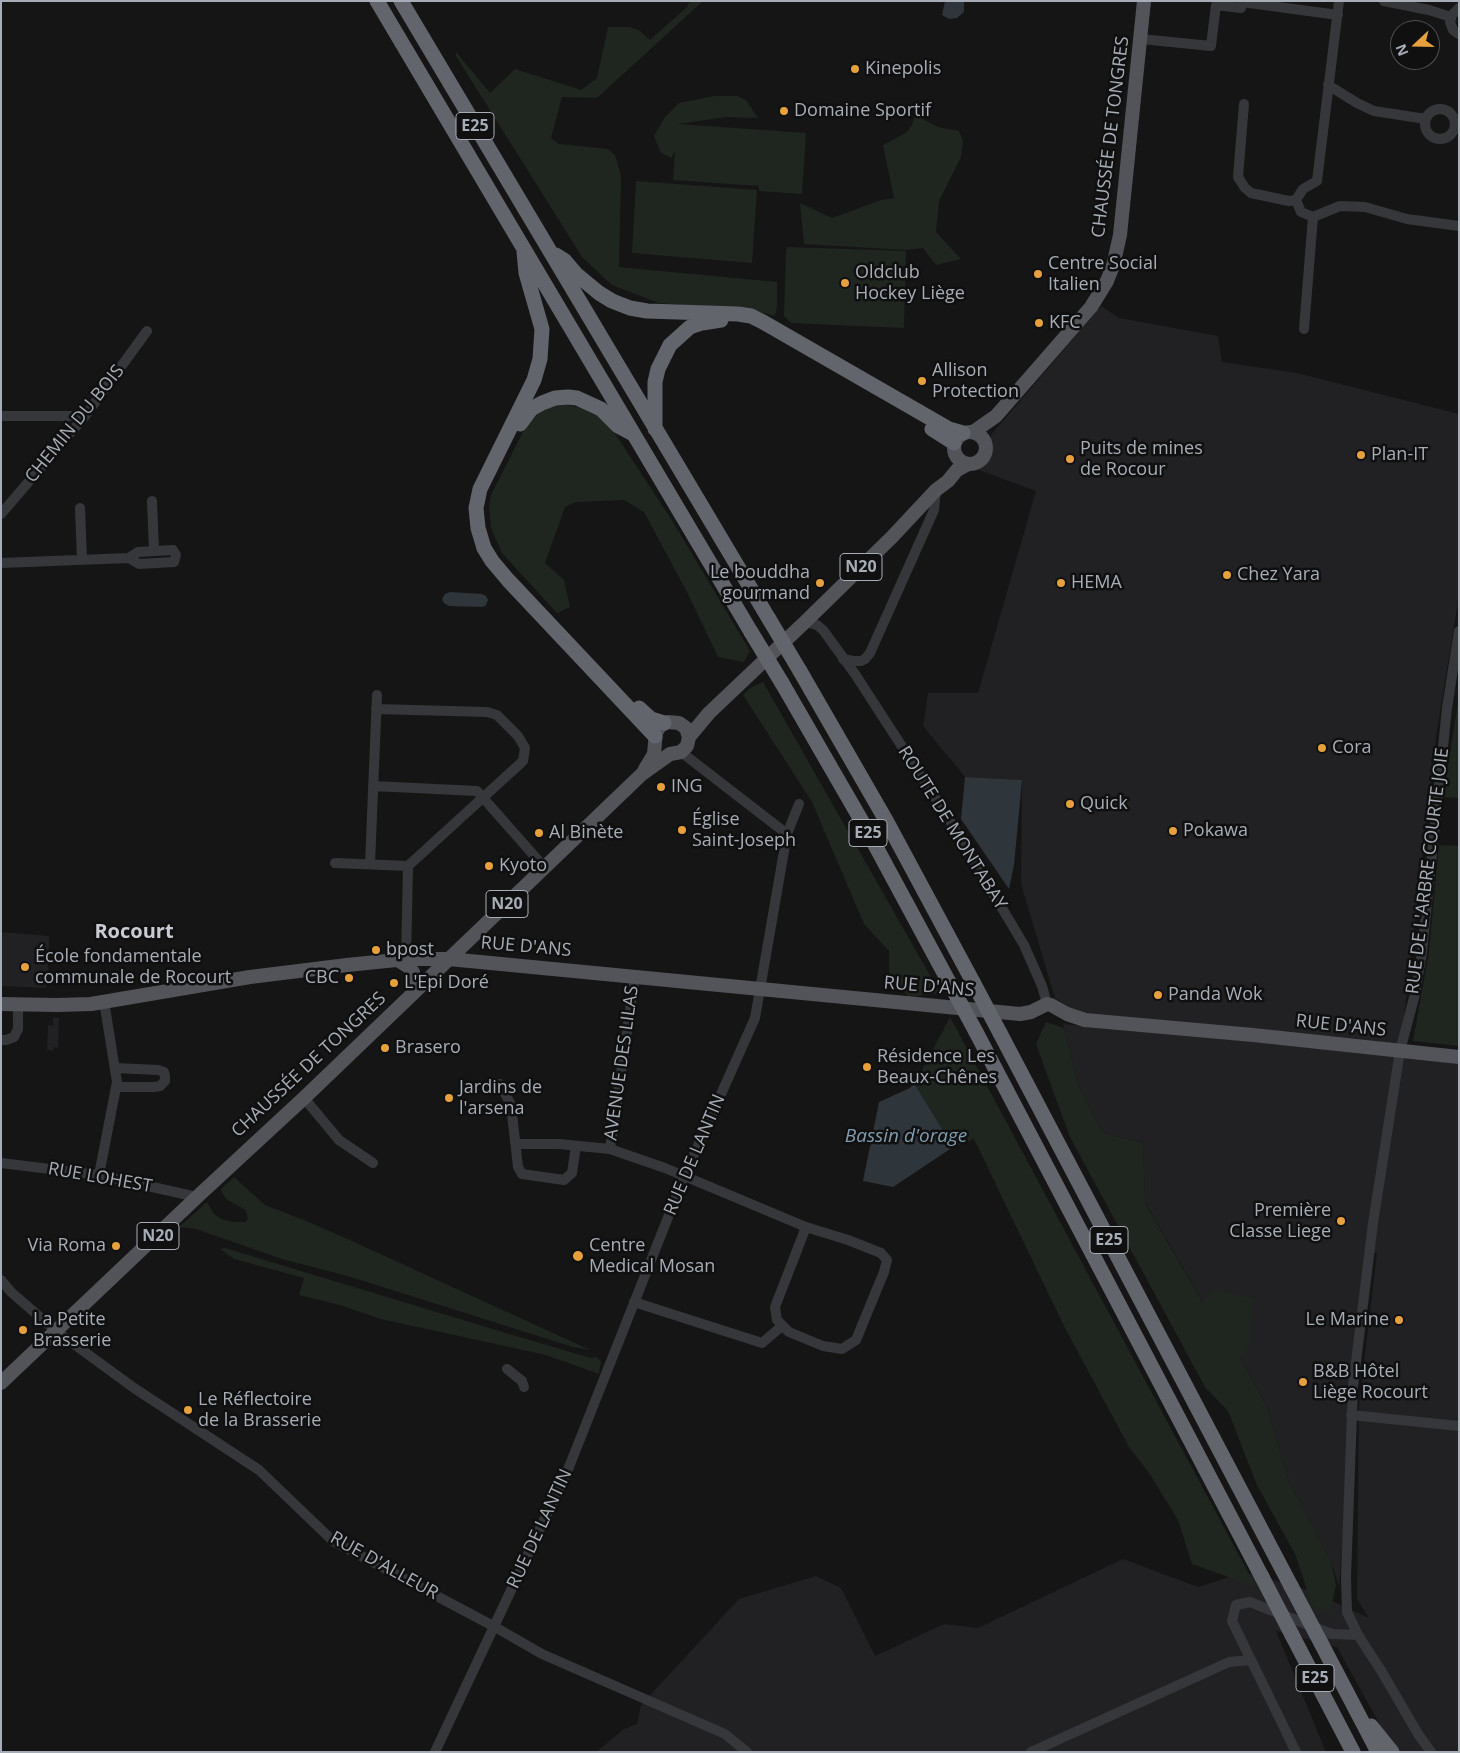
<!DOCTYPE html>
<html>
<head>
<meta charset="utf-8">
<style>
  body { margin:0 }
  #map { position:relative; width:1460px; height:1753px; overflow:hidden; background:#151516; font-family:"Open Sans",sans-serif }
  canvas { display:block }
  .frame { position:absolute; inset:0; border:2px solid #a7adb6; pointer-events:none }
  .north { position:absolute; left:1390px; top:20px; width:50px; height:50px; box-sizing:border-box; background:#101011; border:1px solid #4c4f53; border-radius:50%; rotate:249deg; font-size:14px; font-weight:700; line-height:20px; text-align:center; color:#a7adb6 }
  .north::after { content:''; display:block; margin:auto; width:18px; height:22px; background:#e6a13d; clip-path:polygon(50% 0,100% 100%,50% 72%,0 100%) }
</style>
</head>
<body>
<div id="map">
<canvas width="1460" height="1753"></canvas>
<div class="frame"></div>
<div class="north">N</div>
</div>
<script>
const ctx = document.querySelector('canvas').getContext('2d');
ctx.lineJoin = 'round';
function fillPath(path, color) { ctx.fillStyle = color; ctx.fill(path, 'evenodd'); }
const shape = rows => new Path2D(rows.map(r => 'M' + r).join(''));
function strokePath(path, color, width, dash) { ctx.strokeStyle = color; ctx.lineWidth = width; ctx.lineCap = dash ? 'butt' : 'round'; ctx.setLineDash(dash || []); ctx.stroke(path); }
function label(font, color, halo, rows, align = 'center') {
  ctx.font = font + ' "Open Sans",sans-serif'; ctx.lineWidth = 5; ctx.setLineDash([]); ctx.textBaseline = 'middle'; ctx.strokeStyle = halo; ctx.fillStyle = color; for (const [text, x, y, turn = 0] of rows) {
    ctx.save(); ctx.translate(x, y); ctx.rotate((+turn || 0) * Math.PI / 180); ctx.textAlign = isNaN(turn) ? turn : align; if (halo) ctx.strokeText(text, 0, 0); ctx.fillText(text, 0, 0); ctx.restore();
  }
}
const built = shape([
  [1101,306,1119,318,1218,336,1222,362,1297,373,1459,414,1459,596,1437,730,1400,1051,1087,1015,1069,1008,1055,998,1021,884,1022,780,965,777,923,726,928,693,978,693,1036,491,973,468,992,452,990,445,991,435],
  [1,932,49,936,49,956,46,988,1,986],
  [53,1018,59,1018,58,1048,54,1047,53,1051,47,1050,48,1025,53,1026],
  [1063,1024,1459,1061,1459,1752,1395,1752,1337,1647,1276,1631,1326,1752,596,1752,624,1729,637,1724,641,1705,739,1599,816,1576,841,1588,875,1656,944,1624,978,1628,1123,1559,1198,1587,1245,1572,1308,1590,1369,1618,1357,1599,1359,1406,1377,1253,1365,1252,1339,1587,1331,1561,1289,1482,1266,1405,1240,1358,1204,1304,1145,1202,1143,1143,1103,1133,1078,1084]
]);
const green = shape([
  [690,1,703,1,597,98,562,97,551,138,559,144,608,149,615,155,621,176,619,267,777,282,777,306,775,316,737,306,732,309,659,303,612,285,582,257,456,56,456,52,490,93,515,69,581,90,597,78,608,27,630,27,640,31,650,40,687,7],
  [715,96,737,96,746,100,758,118,726,117,678,124,806,133,802,194,759,191,759,186,673,180,675,151,671,158,661,153,654,136,665,117,679,103],
  [915,115,938,127,959,131,963,141,961,157,939,201,936,232,961,259,936,265,923,248,906,250,804,244,800,203,832,218,881,200,894,198,883,145,906,133,912,125],
  [636,181,757,190,752,263,632,253],
  [788,247,906,251,904,328,791,323,784,316,786,250],
  [558,403,601,412,673,522,750,651,744,662,718,657,687,592,644,512,624,500,575,502,565,507,545,563,564,580,570,607,557,613,502,553,491,528,489,505,491,495,531,416],
  [763,682,940,993,909,997,889,976,889,951,864,924,812,802,743,695,750,688],
  [1459,696,1459,798,1443,797],
  [1439,845,1459,846,1459,1046,1413,1041,1429,952],
  [950,1017,1256,1587,1192,1564,1178,1520,1149,1473,1129,1447,1064,1326,974,1139,953,1147,914,1083,925,1065],
  [1046,1022,1064,1028,1078,1084,1103,1133,1143,1143,1145,1203,1203,1303,1214,1289,1253,1299,1249,1347,1240,1358,1266,1405,1289,1482,1331,1561,1336,1585,1330,1612,1312,1606,1296,1556,1257,1485,1228,1411,1205,1387,1070,1137,1036,1044],
  [234,1177,265,1205,309,1222,352,1241,590,1350,573,1347,351,1277,282,1259,196,1229,179,1227,207,1202,214,1214,221,1219,233,1222,245,1222,248,1219,246,1210,227,1200,222,1193,221,1189],
  [225,1248,506,1333,591,1358,596,1357,601,1361,599,1374,546,1355,381,1319,340,1305,299,1295,304,1278,234,1259,220,1249]
]);
const water = shape([
  [945,1,964,1,964,12,957,18,949,19,942,15],
  [450,592,482,594,486,596,488,600,486,605,483,607,449,606,444,603,442,599,445,594],
  [965,777,1022,780,1014,865,1009,889,961,819],
  [914,1083,953,1147,893,1187,863,1181,879,1102,910,1088]
]);
const minor = shape([
  [1339,1,1317,181,1303,189,1296,200,1301,212,1313,217,1340,206,1365,207,1407,219,1459,226],
  [1384,1,1429,10,1451,17],
  [1459,8,1452,15,1450,22,1453,30,1459,34],
  [1141,39,1211,46,1216,5,1241,8,1242,2,1338,15],
  [1328,85,1357,103,1374,111,1426,119],
  [1244,104,1238,177,1245,188,1251,193,1289,201,1296,200],
  '1425 124a15 15 0 1 1 30 0a15 15 0 1 1-30 0Z',
  [1304,329,1313,217],
  [1,416,85,416],
  [152,501,154,551],
  [80,508,82,560],
  [1,514,85,416,147,331],
  [1,563,129,558,139,564,174,562,176,555,173,550,138,552,129,558],
  [805,622,817,625,823,630,855,674,947,816,1024,945,1042,986,1047,1004],
  [843,659,853,661,861,661,865,659,870,653,934,510,936,490],
  [681,752,787,834],
  [373,786,477,791,545,868],
  [335,863,408,866,523,761,525,748,518,736,497,715,487,712,376,709],
  [370,864,377,695],
  [406,959,408,866],
  [1,1040,6,1040,14,1037,18,1029,18,1004],
  [115,1068,158,1070,164,1072,165,1076,165,1081,160,1086,154,1087,116,1087],
  [500,1084,511,1105,518,1167,522,1174,564,1180,572,1173,576,1146],
  [304,1098,339,1140,373,1163],
  [516,1144,559,1144,610,1149,665,1168,806,1227,848,1240,881,1253,887,1260,884,1272,856,1340,842,1349,823,1346,789,1332,777,1320,775,1307,806,1227],
  [610,1149,635,976],
  [1,1163,99,1175,197,1197],
  [99,1175,117,1082,104,1001],
  [1,1280,11,1292,56,1331,134,1388,259,1470,333,1541,495,1627,542,1654,725,1734,747,1752],
  [634,1302,762,1343,782,1326],
  [507,1369,522,1381,524,1387],
  [1351,1415,1459,1426],
  [435,1752,569,1467,684,1177,755,1018,787,834,799,804],
  [1031,1752,1229,1662,1251,1660],
  [1296,1752,1232,1621,1236,1605,1250,1602,1332,1634,1358,1635],
  [1431,1752,1418,1734,1382,1672,1358,1635,1347,1612,1346,1577,1353,1386,1373,1223,1400,1051,1415,994,1422,952,1447,708,1459,631]
]);
const major = shape([
  '954 448a16 16 0 1 1 32 0a16 16 0 1 1-32 0Z',
  [973,432,996,416,1091,307,1107,281,1113,266,1120,235,1144,1],
  [645,769,654,754,656,732,661,725,668,722,679,723,686,728,689,737],
  [398,960,409,967,413,972,415,991],
  [1,1004,57,1005,91,1004,250,977,347,965,406,959,449,959,1020,1014,1031,1012,1047,1004,1051,1005,1067,1014,1085,1020,1253,1035,1459,1057],
  [1,1383,197,1197,304,1098,642,774,670,754,681,752,687,746,689,737,709,713,805,622,892,537,936,490,948,481,957,470,968,464]
]);
const highway = shape([
  [377,1,751,632],
  [401,1,769,619],
  [524,252,526,273,542,329,540,359,534,380,480,489,476,508,478,528,484,548,492,561,508,580,655,736],
  [556,255,564,260,576,274,599,293,612,301,630,308,647,311,738,314,751,316,763,322,949,429,963,433],
  [520,424,531,409,542,403,555,398,568,397,577,398,601,409,618,426,633,434],
  [655,429,655,382,658,369,670,345,690,327,702,323,721,320],
  [932,429,954,443],
  [800,671,887,822,973,982],
  [782,683,868,832,950,984],
  [639,708,651,719,664,723],
  [976,1032,1262,1577],
  [1000,1033,1291,1586],
  [1292,1635,1353,1752],
  [1321,1643,1378,1752],
  [1371,1726,1392,1752]
]);
const highwayBridge = shape([
  [769,619,800,671],
  [751,632,782,683],
  [973,982,1000,1033],
  [950,984,976,1032],
  [1262,1577,1292,1635],
  [1291,1586,1321,1643]
]);
const markers = [
  [855,69,5,"#e6a13d"],
  [784,111,5,"#e6a13d"],
  [1038,274,5,"#e6a13d"],
  [845,283,5,"#e6a13d"],
  [1039,323,5,"#e6a13d"],
  [922,381,5,"#e6a13d"],
  [1361,455,5,"#e6a13d"],
  [1070,459,5,"#e6a13d"],
  [1227,575,5,"#e6a13d"],
  [820,583,5,"#e6a13d"],
  [1061,583,5,"#e6a13d"],
  [1322,748,5,"#e6a13d"],
  [661,787,5,"#e6a13d"],
  [1070,804,5,"#e6a13d"],
  [682,830,5,"#e6a13d"],
  [1173,831,5,"#e6a13d"],
  [539,833,5,"#e6a13d"],
  [489,866,5,"#e6a13d"],
  [376,950,5,"#e6a13d"],
  [25,967,5,"#e6a13d"],
  [349,978,5,"#e6a13d"],
  [394,983,5,"#e6a13d"],
  [1158,995,5,"#e6a13d"],
  [385,1048,5,"#e6a13d"],
  [867,1067,5,"#e6a13d"],
  [449,1098,5,"#e6a13d"],
  [1341,1221,5,"#e6a13d"],
  [116,1246,5,"#e6a13d"],
  [578,1256,6,"#e6a13d"],
  [1399,1320,5,"#e6a13d"],
  [23,1330,5,"#e6a13d"],
  [1303,1382,5,"#e6a13d"],
  [188,1410,5,"#e6a13d"]
];
const shields = [
  [475,126,38],
  [861,567,42],
  [868,833,38],
  [507,904,42],
  [158,1236,42],
  [1109,1240,38],
  [1315,1678,38]
];
const shieldNames = [
  ["E25",475,126],
  ["N20",861,567],
  ["E25",868,833],
  ["N20",507,904],
  ["N20",158,1236],
  ["E25",1109,1240],
  ["E25",1315,1678]
];
const poiNames = [
  ["Kinepolis",865,69],
  ["Domaine Sportif",794,111],
  ["Centre Social",1048,264],
  ["Italien",1048,285],
  ["Oldclub",855,273],
  ["Hockey Liège",855,294],
  ["KFC",1049,323],
  ["Allison",932,371],
  ["Protection",932,392],
  ["Puits de mines",1080,449],
  ["de Rocour",1080,470],
  ["Plan-IT",1371,455],
  ["Le bouddha",810,573,"right"],
  ["gourmand",810,594,"right"],
  ["Chez Yara",1237,575],
  ["HEMA",1071,583],
  ["Cora",1332,748],
  ["ING",671,787],
  ["Quick",1080,804],
  ["Église",692,820],
  ["Saint-Joseph",692,841],
  ["Pokawa",1183,831],
  ["Al Binète",549,833],
  ["Kyoto",499,866],
  ["bpost",386,950],
  ["École fondamentale",35,957],
  ["communale de Rocourt",35,978],
  ["CBC",339,978,"right"],
  ["L'Epi Doré",404,983],
  ["Panda Wok",1168,995],
  ["Brasero",395,1048],
  ["Résidence Les",877,1057],
  ["Beaux-Chênes",877,1078],
  ["Jardins de",459,1088],
  ["l'arsena",459,1109],
  ["Première",1331,1211,"right"],
  ["Classe Liege",1331,1232,"right"],
  ["Via Roma",106,1246,"right"],
  ["Centre",589,1246],
  ["Medical Mosan",589,1267],
  ["La Petite",33,1320],
  ["Brasserie",33,1341],
  ["Le Marine",1389,1320,"right"],
  ["B&B Hôtel",1313,1372],
  ["Liège Rocourt",1313,1393],
  ["Le Réflectoire",198,1400],
  ["de la Brasserie",198,1421]
];
const streetNames = [
  ["CHAUSSÉE DE TONGRES",1111,137,-83],
  ["CHEMIN DU BOIS",75,424,-51],
  ["ROUTE DE MONTABAY",952,828,58],
  ["RUE DE L'ARBRE COURTE JOIE",1428,871,-83],
  ["RUE D'ANS",526,947,5],
  ["RUE D'ANS",929,987,5],
  ["RUE D'ANS",1341,1026,6],
  ["AVENUE DES LILAS",622,1063,-82],
  ["CHAUSSÉE DE TONGRES",309,1065,-43],
  ["RUE DE LANTIN",695,1155,-67],
  ["RUE LOHEST",100,1178,10],
  ["RUE DE LANTIN",540,1529,-65],
  ["RUE D'ALLEUR",384,1566,29]
];
const waterNames = [
  ["Bassin d'orage",906,1137]
];
const quarterNames = [
  ["Rocourt",134,932]
];
fillPath(built, '#212123');
fillPath(green, '#1f261f');
fillPath(water, '#2e363b');
strokePath(minor, '#36373b', 10);
strokePath(major, '#52545a', 14);
strokePath(highway, '#62656c', 15);
strokePath(highwayBridge, '#62656c', 15);
for (const [x, y, r, color] of markers) { const dot = new Path2D(); dot.arc(x, y, r, 0, 2 * Math.PI); ctx.fillStyle = color; ctx.fill(dot); strokePath(dot, '#101011', 2); }
for (const [x, y, w] of shields) { const box = new Path2D(); box.roundRect(x - w / 2, y - 13.5, w, 27, 4); ctx.fillStyle = '#101011'; ctx.fill(box); strokePath(box, '#a7adb6', 1); }
label('bold 16px', '#a7adb6', null, shieldNames);
label('18px', '#a7adb6', '#101011', poiNames, 'left');
label('18px', '#a7adb6', '#101011', streetNames);
label('italic 19px', '#809caf', '#101011', waterNames);
label('bold 20px', '#c8cbd2', '#101011', quarterNames);
</script>
</body>
</html>
